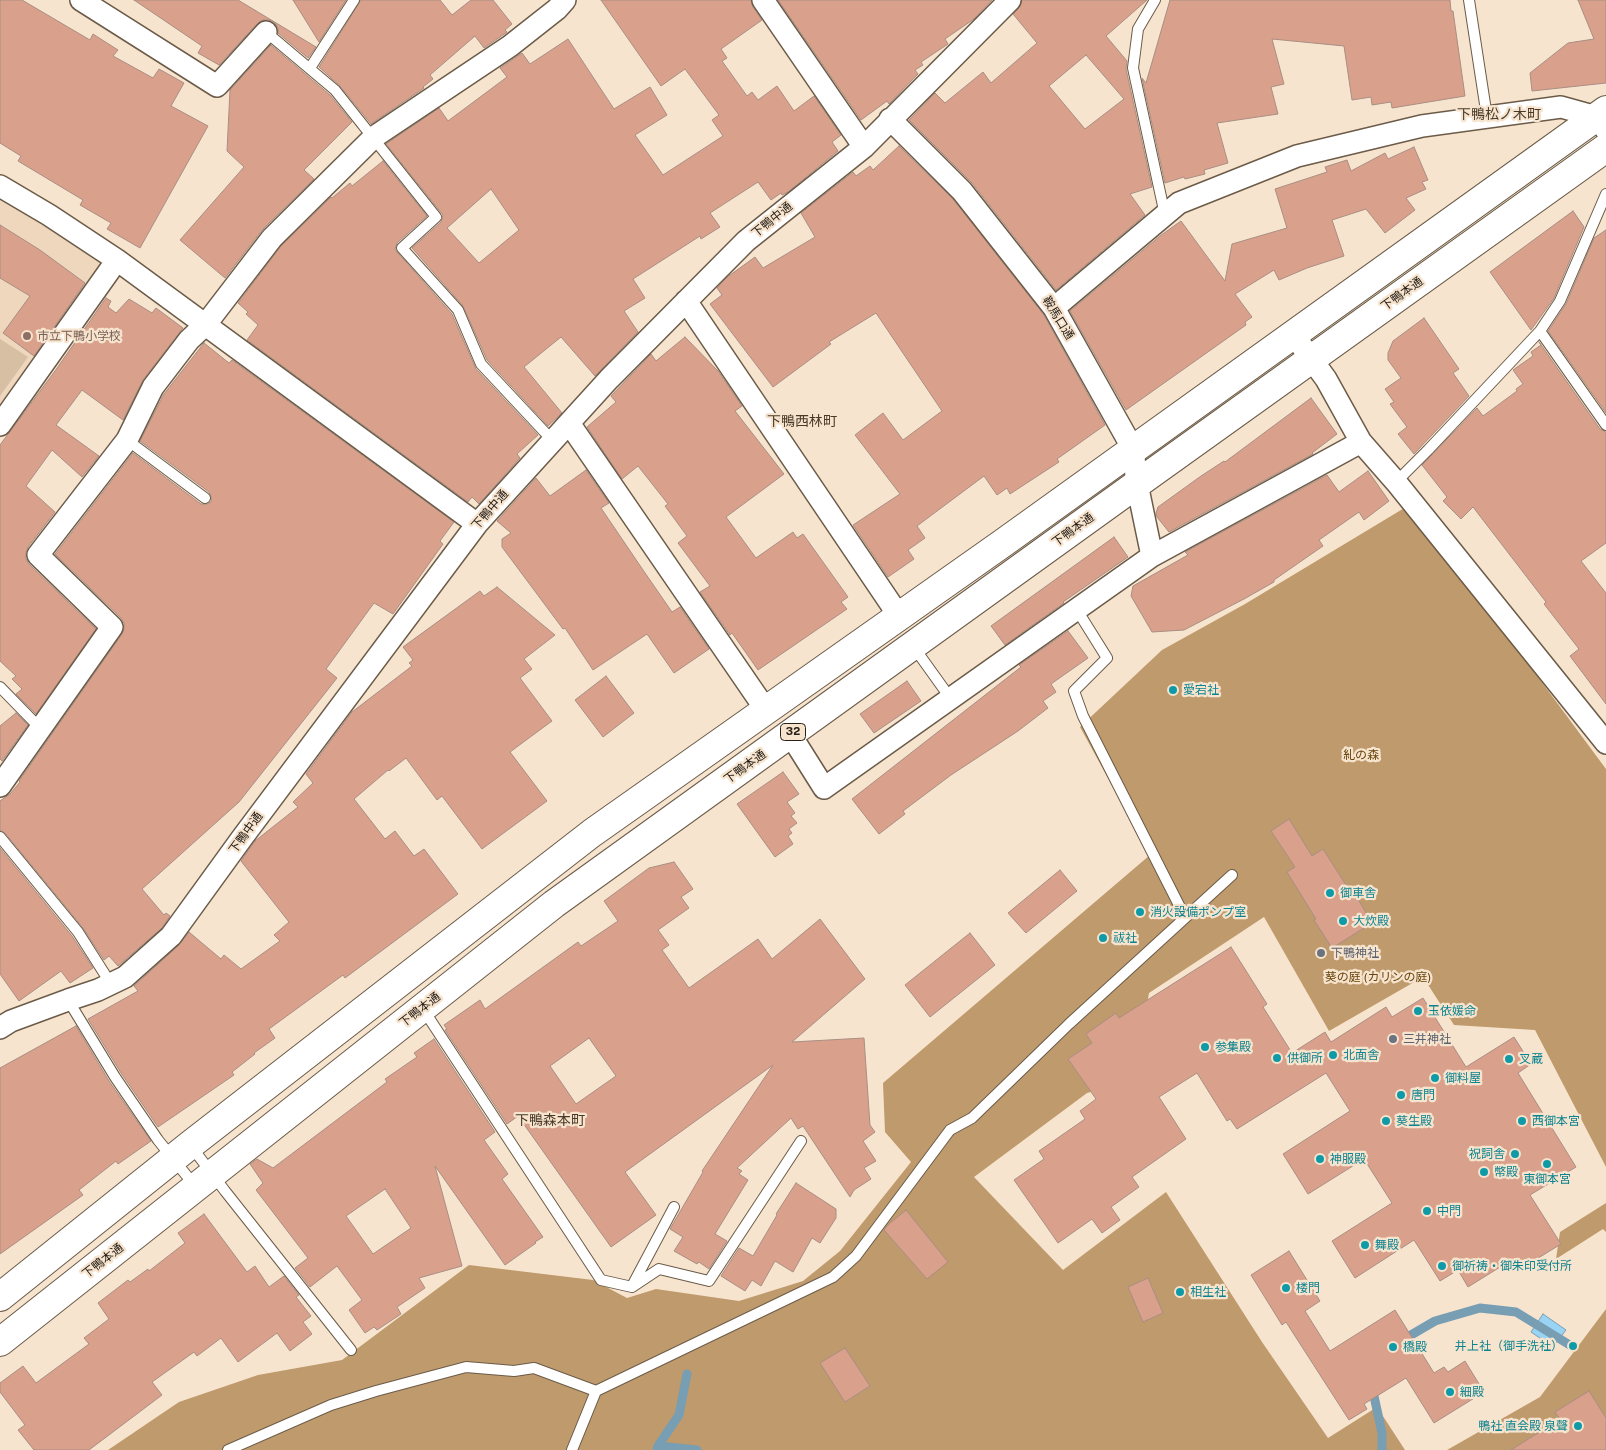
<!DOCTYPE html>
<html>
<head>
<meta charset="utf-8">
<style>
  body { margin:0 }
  canvas { display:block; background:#f7e4ce }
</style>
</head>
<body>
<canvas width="1606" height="1450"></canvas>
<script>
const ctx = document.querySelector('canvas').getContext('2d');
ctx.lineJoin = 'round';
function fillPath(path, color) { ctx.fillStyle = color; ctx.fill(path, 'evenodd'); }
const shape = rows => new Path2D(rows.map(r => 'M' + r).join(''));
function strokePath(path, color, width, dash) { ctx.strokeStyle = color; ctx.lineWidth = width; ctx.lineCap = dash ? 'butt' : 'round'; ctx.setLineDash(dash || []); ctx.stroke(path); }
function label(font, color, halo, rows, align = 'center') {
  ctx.font = font + ' "Public Sans","Noto Sans JP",sans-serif'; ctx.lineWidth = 4.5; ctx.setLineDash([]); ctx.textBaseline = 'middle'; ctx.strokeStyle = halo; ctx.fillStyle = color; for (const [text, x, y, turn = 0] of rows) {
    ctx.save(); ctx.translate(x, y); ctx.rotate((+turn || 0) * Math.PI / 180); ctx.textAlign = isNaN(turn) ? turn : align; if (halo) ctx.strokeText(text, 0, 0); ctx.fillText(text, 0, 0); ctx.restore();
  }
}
const built = shape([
  [0,198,107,263,0,409]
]);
const green = shape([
  [0,339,28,357,0,396]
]);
const forest = shape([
  [1406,507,1441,546,1606,769,1606,1167,1535,1030,1454,1025,1423,977,1329,1031,1264,917,1149,993,1145,1016,1126,1082,1087,1093,974,1177,1063,1270,1166,1192,1262,1342,1328,1438,1377,1407,1405,1450,108,1450,179,1402,258,1375,342,1360,469,1265,593,1280,627,1298,656,1289,739,1301,803,1281,840,1251,911,1162,885,1132,883,1083,1150,855,1080,727,1162,650,1245,604],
  [1606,1203,1606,1232,1603,1229,1556,1259,1560,1232],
  [1606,1309,1606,1450,1447,1450,1540,1397]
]);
const water = shape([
  [1543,1314,1566,1330,1553,1347,1531,1332,1543,1314]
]);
const stream = shape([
  [1411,1335,1435,1321,1480,1308,1516,1312,1573,1347],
  [1372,1387,1382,1433,1382,1450],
  [658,1446,679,1415,687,1374],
  [657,1449,658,1446,697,1450]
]);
const building = shape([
  [0,0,22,0,90,40,93,34,118,50,113,56,153,78,159,69,184,83,171,106,208,126,140,248,107,229,111,223,80,205,83,200,18,161,21,156,0,143,0,0],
  [134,0,238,0,316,47,308,58,278,33,278,28,274,22,268,20,263,20,257,24,219,65,198,53,202,46,134,0],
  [293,0,346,0,319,42,293,0],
  [361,0,440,0,452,15,471,0,493,0,512,24,505,30,507,32,484,48,475,36,430,75,433,79,423,87,424,88,371,124,340,86,319,67,361,0],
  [601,0,751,0,753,7,762,20,721,49,727,58,722,61,747,96,752,92,758,100,777,86,794,111,814,96,841,135,832,142,838,151,788,192,782,195,781,193,771,200,758,182,710,213,720,227,701,239,700,236,633,279,645,298,624,311,638,332,595,376,561,337,524,367,562,413,548,426,487,360,463,306,412,248,441,222,443,215,386,144,439,108,448,121,507,77,500,68,522,53,530,64,568,39,614,109,650,87,667,115,635,135,663,175,723,136,712,120,719,115,685,69,661,86,601,0],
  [491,189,519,230,479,263,447,228,491,189],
  [778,0,992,0,974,19,945,39,948,44,921,62,923,65,915,70,918,74,889,104,887,101,861,120,778,0],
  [1022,0,1147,0,1106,36,1127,61,1126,69,1152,187,1130,194,1145,215,1056,290,972,183,909,120,935,93,945,103,983,72,991,83,1037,43,1013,14,1019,8,1022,0],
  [1086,55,1124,99,1085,129,1049,86,1086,55],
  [1170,0,1450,0,1451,11,1453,11,1465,96,1392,108,1391,102,1372,105,1371,97,1352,100,1344,46,1272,39,1284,84,1271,87,1278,114,1217,123,1228,163,1204,170,1205,174,1185,179,1184,177,1165,183,1142,78,1146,83,1170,0],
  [1578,0,1606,0,1606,83,1532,91,1530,73,1568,43,1594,39,1578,0],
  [271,45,330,95,352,122,304,170,314,179,263,229,225,278,180,240,244,167,227,151,230,90,271,45],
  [899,146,953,199,1044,315,1105,425,1057,459,1059,462,1010,494,1007,488,997,495,984,476,917,526,925,538,908,550,914,559,888,577,853,525,900,494,855,435,883,413,903,440,942,411,876,313,829,342,831,344,773,387,710,304,722,295,717,288,726,278,755,257,763,268,815,237,801,213,853,172,856,176,870,166,873,170,899,146],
  [1414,147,1428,180,1422,182,1426,189,1406,198,1415,210,1385,233,1366,209,1332,220,1344,256,1307,268,1279,280,1274,270,1235,294,1252,317,1245,322,1246,325,1126,410,1070,311,1160,236,1181,221,1225,281,1232,244,1287,228,1275,189,1327,172,1325,167,1347,160,1351,171,1385,153,1388,159,1414,147],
  [383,161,427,216,397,243,395,249,397,252,452,314,476,369,538,435,517,454,520,458,479,504,472,497,468,502,247,340,258,325,246,314,248,312,238,303,281,246,331,197,332,198,350,183,352,186,383,161],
  [1573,211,1584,227,1554,298,1531,330,1490,272,1573,211],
  [0,225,40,250,85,283,34,356,3,333,30,296,0,278,0,225],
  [1606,230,1606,413,1548,331,1566,304,1594,238,1606,230],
  [106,298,111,301,108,307,116,313,129,299,152,313,156,308,183,328,143,380,123,420,82,390,56,425,99,456,82,477,52,450,26,486,55,512,28,547,26,553,26,559,29,564,96,629,36,714,16,694,22,689,12,679,16,676,0,661,0,445,55,371,106,298],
  [1424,318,1459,369,1453,373,1469,396,1414,454,1398,434,1407,427,1390,404,1394,402,1385,389,1401,378,1388,360,1388,353,1393,341,1424,318],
  [685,337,718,371,742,406,735,411,784,474,726,517,756,558,793,532,797,538,803,534,848,597,841,602,847,609,758,670,732,633,730,635,700,592,710,586,678,543,687,536,665,506,668,504,638,466,622,479,587,427,616,402,611,396,651,354,656,361,685,337],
  [1539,342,1600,429,1606,432,1606,543,1581,561,1606,593,1606,704,1570,656,1579,649,1544,604,1546,602,1473,507,1461,519,1443,501,1447,497,1422,465,1477,408,1483,416,1517,391,1516,389,1523,384,1513,370,1533,356,1531,352,1541,345,1539,342],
  [204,343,229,363,232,360,454,522,440,541,443,544,393,614,374,603,326,669,337,678,239,802,142,889,164,915,166,913,170,916,162,928,118,966,109,956,104,960,83,928,5,833,0,830,0,801,10,794,20,782,19,781,122,634,124,629,124,623,121,618,55,554,133,453,201,504,207,504,211,502,211,496,209,492,140,441,164,394,204,343],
  [1311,398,1337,434,1312,453,1313,454,1169,532,1157,517,1156,513,1158,507,1201,476,1224,461,1225,462,1311,398],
  [586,470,609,503,601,508,643,570,672,612,680,607,709,649,674,673,647,634,593,670,565,628,563,629,502,547,502,539,511,533,497,521,536,478,550,496,586,470],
  [1368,471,1389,501,1364,520,1359,512,1319,540,1323,546,1274,580,1274,582,1244,599,1184,630,1152,632,1131,596,1133,586,1188,555,1185,552,1327,475,1339,492,1368,471],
  [1114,537,1128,557,1063,602,1064,603,1005,645,991,626,1114,537],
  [497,587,555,635,524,659,532,669,520,678,552,721,510,752,547,801,482,849,442,796,437,800,406,758,389,771,388,770,354,799,385,839,395,831,414,856,424,849,458,894,345,978,343,975,269,1029,275,1038,254,1053,255,1054,232,1072,234,1075,158,1127,121,1073,88,1019,138,991,134,986,179,945,189,932,221,959,224,955,241,969,280,941,274,935,289,922,241,861,255,841,298,807,293,802,313,783,306,774,352,712,412,666,409,663,413,660,403,647,480,591,484,596,497,587],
  [1068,631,1088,658,1051,684,1056,692,1043,701,1048,708,1018,731,951,775,903,811,905,814,879,834,852,799,1021,667,1019,665,1068,631],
  [606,676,634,713,603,737,575,700,606,676],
  [907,681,921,701,874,733,860,714,907,681],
  [16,713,28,725,2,761,0,759,0,726,16,713],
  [783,772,799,794,787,802,795,813,791,816,797,823,789,829,792,833,788,836,793,844,775,857,737,804,783,772],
  [1289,819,1312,856,1323,849,1353,896,1355,894,1372,923,1332,948,1314,920,1316,919,1287,872,1295,867,1271,831,1289,819],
  [0,848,72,936,93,968,70,983,61,971,19,1001,0,974,0,848],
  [674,862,693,889,681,897,689,908,658,930,669,945,662,950,689,988,758,939,772,959,820,919,865,979,792,1042,864,1038,870,1125,875,1132,863,1141,876,1161,864,1168,871,1179,854,1190,850,1197,803,1126,798,1129,791,1118,737,1168,742,1171,739,1174,748,1180,715,1234,727,1241,709,1269,699,1262,697,1264,674,1251,683,1237,670,1229,703,1172,702,1171,773,1065,625,1172,656,1215,611,1247,518,1116,507,1124,445,1030,447,1029,444,1025,480,1000,485,1009,578,942,581,946,618,921,604,901,649,868,674,862],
  [589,1038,616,1076,576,1104,550,1066,589,1038],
  [1060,870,1077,891,1026,933,1008,913,1060,870],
  [970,933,995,965,930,1017,905,985,970,933],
  [1231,947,1267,1004,1263,1007,1292,1053,1325,1032,1331,1042,1386,1007,1392,1017,1423,998,1466,1067,1514,1037,1531,1064,1518,1073,1576,1167,1530,1195,1561,1244,1519,1270,1513,1259,1468,1287,1458,1270,1440,1281,1414,1240,1355,1278,1332,1241,1392,1203,1364,1159,1308,1194,1283,1154,1350,1111,1326,1073,1237,1129,1230,1119,1227,1121,1197,1073,1159,1097,1186,1139,1132,1177,1139,1187,1111,1207,1120,1220,1102,1233,1092,1219,1058,1243,1014,1180,1044,1159,1039,1151,1085,1119,1080,1111,1096,1099,1068,1059,1092,1043,1086,1034,1116,1013,1119,1018,1231,947],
  [76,1026,109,1081,151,1141,118,1164,116,1161,79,1190,83,1195,0,1254,0,1068,76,1026],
  [434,1039,495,1132,484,1140,508,1174,502,1179,543,1237,535,1242,536,1243,505,1265,435,1166,462,1266,419,1278,425,1288,397,1307,401,1314,377,1330,374,1327,365,1333,349,1310,362,1300,337,1266,310,1287,295,1268,308,1258,256,1190,263,1183,250,1164,257,1159,273,1168,387,1082,385,1079,417,1057,414,1053,434,1039],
  [385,1189,411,1228,373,1254,346,1216,385,1189],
  [796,1183,836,1209,836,1218,820,1243,812,1238,793,1272,775,1261,761,1286,752,1280,745,1291,721,1276,739,1248,753,1256,777,1215,776,1214,796,1183],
  [906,1210,948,1262,927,1279,884,1230,889,1224,906,1210],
  [204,1214,247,1272,255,1266,269,1287,284,1276,299,1295,296,1297,311,1316,303,1322,312,1334,290,1351,277,1333,238,1362,221,1338,197,1356,194,1352,152,1382,162,1395,89,1450,34,1450,18,1430,25,1425,0,1392,0,1383,23,1366,36,1383,89,1344,84,1338,109,1319,98,1303,128,1280,130,1282,148,1269,149,1271,185,1243,178,1233,204,1214],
  [1289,1251,1320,1301,1305,1311,1330,1351,1395,1310,1434,1373,1444,1367,1448,1372,1465,1361,1484,1392,1434,1423,1406,1378,1364,1404,1367,1409,1349,1420,1286,1322,1282,1325,1251,1275,1289,1251],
  [1148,1278,1163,1313,1143,1322,1128,1287,1148,1278],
  [845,1348,870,1386,845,1402,820,1363,845,1348],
  [1589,1391,1606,1418,1606,1450,1511,1450,1560,1419,1555,1412,1589,1391]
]);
const service = shape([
  [1155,0,1138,29,1133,68,1165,215],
  [1469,0,1487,117],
  [266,32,335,90,436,217,402,248,458,310,481,364,553,441],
  [310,68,354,0],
  [1540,331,1606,425],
  [127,440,205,498],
  [1396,482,1428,450,1540,331,1560,301,1606,194],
  [1077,610,1107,658,1074,691,1083,716,1185,917],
  [913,646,951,699],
  [0,687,40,728],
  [0,837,78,932,111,984],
  [68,1000,115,1077,158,1140,195,1186],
  [423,1009,601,1280,632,1287,659,1269,709,1281,801,1141],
  [191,1146,225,1191,351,1350],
  [632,1286,674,1207],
  [228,1450,331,1405,376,1391,466,1367,514,1371,534,1368,596,1391],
  [572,1450,596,1391,833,1277,856,1256,950,1130,972,1118,1069,1024,1232,875]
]);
const minor = shape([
  [81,0,217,86,266,32],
  [763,0,864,147],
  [890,119,962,191,1054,308,1133,449,1137,484,1152,556],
  [0,186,49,215,117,260,477,524],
  [686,301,899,616],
  [1054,308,1179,203,1297,156,1422,126,1561,107,1597,117,1606,130],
  [1293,334,1326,379,1361,442,1396,482,1606,743],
  [569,423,766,710],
  [0,425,117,260],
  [790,734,824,788,1152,556,1361,442],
  [0,786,112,627,38,555,127,440,153,387,189,340,206,324,272,238,374,137,510,46,557,9,565,0],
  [0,1028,11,1021,68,1000,98,990,125,977,171,936,242,838,477,524,609,379,746,241,864,147,1010,0]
]);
const primary = shape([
  [0,1297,190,1145,592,833,1003,543,1606,110],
  [0,1342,554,904,1137,484,1606,148]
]);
const markers = [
  [27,336,5,"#8d6e63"],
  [1173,690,5,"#0f9aa8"],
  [1330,893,5,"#0f9aa8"],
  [1140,912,5,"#0f9aa8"],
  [1343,921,5,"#0f9aa8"],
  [1103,938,5,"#0f9aa8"],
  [1321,953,5,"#6b7280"],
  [1418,1011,5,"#0f9aa8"],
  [1393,1039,5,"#6b7280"],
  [1205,1047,5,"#0f9aa8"],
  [1333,1055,5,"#0f9aa8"],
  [1277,1058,5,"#0f9aa8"],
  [1509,1059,5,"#0f9aa8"],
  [1435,1078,5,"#0f9aa8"],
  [1401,1095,5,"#0f9aa8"],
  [1386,1121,5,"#0f9aa8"],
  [1522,1121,5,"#0f9aa8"],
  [1515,1154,5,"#0f9aa8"],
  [1320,1159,5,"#0f9aa8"],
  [1547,1164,5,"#0f9aa8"],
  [1484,1172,5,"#0f9aa8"],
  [1427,1211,5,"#0f9aa8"],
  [1365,1245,5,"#0f9aa8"],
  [1442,1266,5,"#0f9aa8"],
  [1286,1288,5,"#0f9aa8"],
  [1180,1292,5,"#0f9aa8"],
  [1573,1346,5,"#0f9aa8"],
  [1393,1347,5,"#0f9aa8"],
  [1450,1392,5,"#0f9aa8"],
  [1578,1426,5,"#0f9aa8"]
];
const shields = [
  [793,732,25]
];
const shieldNames = [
  ["32",793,732]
];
const streetNames = [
  ["下鴨中通",772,220,-39],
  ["下鴨本通",1402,294,-36],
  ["鞍馬口通",1058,318,58],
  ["下鴨中通",490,510,-49],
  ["下鴨本通",1073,530,-36],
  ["下鴨本通",745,767,-36],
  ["下鴨中通",246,833,-54],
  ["下鴨本通",420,1010,-38],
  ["下鴨本通",103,1261,-38]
];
const educationNames = [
  ["市立下鴨小学校",37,336]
];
const cultureNames = [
  ["愛宕社",1183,690],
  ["御車舎",1340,893],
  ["消火設備ポンプ室",1150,912],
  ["大炊殿",1353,921],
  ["祓社",1113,938],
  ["玉依媛命",1428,1011],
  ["参集殿",1215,1047],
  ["北面舎",1343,1055],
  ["供御所",1287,1058],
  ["叉蔵",1519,1059],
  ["御料屋",1445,1078],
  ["唐門",1411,1095],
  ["葵生殿",1396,1121],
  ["西御本宮",1532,1121],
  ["祝詞舎",1505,1154,"right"],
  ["神服殿",1330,1159],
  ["幣殿",1494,1172],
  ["東御本宮",1547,1179,"center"],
  ["中門",1437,1211],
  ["舞殿",1375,1245],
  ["御祈祷・御朱印受付所",1452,1266],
  ["楼門",1296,1288],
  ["相生社",1190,1292],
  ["井上社（御手洗社）",1563,1346,"right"],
  ["橋殿",1403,1347],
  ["細殿",1460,1392],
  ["鴨社 直会殿 泉聲",1568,1426,"right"]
];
const parkNames = [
  ["糺の森",1361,755],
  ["葵の庭 (カリンの庭)",1378,977]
];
const worshipNames = [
  ["下鴨神社",1331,953],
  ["三井神社",1403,1039]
];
const neighbourhoodNames = [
  ["下鴨松ノ木町",1499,115],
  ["下鴨西林町",802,422],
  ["下鴨森本町",550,1121]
];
fillPath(built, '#eed7bc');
fillPath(green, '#d6bfa3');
fillPath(forest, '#bf9a6c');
fillPath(water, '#9ad4f5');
strokePath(water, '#789eb3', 1);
strokePath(stream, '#789eb3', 9);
fillPath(building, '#d9a08b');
strokePath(building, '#a98e84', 1);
strokePath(service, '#6b5b48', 12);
strokePath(minor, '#6b5b48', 24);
strokePath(primary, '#6b5b48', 30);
strokePath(service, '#fff', 10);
strokePath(minor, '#fff', 21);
strokePath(primary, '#fff', 28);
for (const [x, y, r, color] of markers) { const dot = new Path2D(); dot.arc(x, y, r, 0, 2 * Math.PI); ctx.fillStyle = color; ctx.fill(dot); strokePath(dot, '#f7e4ce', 2); }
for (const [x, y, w] of shields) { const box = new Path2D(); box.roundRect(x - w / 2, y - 8.5, w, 17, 4); ctx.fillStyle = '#f7e4ce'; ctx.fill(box); strokePath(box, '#282119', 1); }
label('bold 11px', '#282119', null, shieldNames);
label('12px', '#282119', '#f7e4ce', streetNames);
label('12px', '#785e54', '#f7e4ce', educationNames, 'left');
label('12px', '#0d838f', '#f7e4ce', cultureNames, 'left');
label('12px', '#69450c', '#f7e4ce', parkNames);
label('12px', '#5b616d', '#f7e4ce', worshipNames, 'left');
label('14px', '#493a28', '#f7e4ce', neighbourhoodNames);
</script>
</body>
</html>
